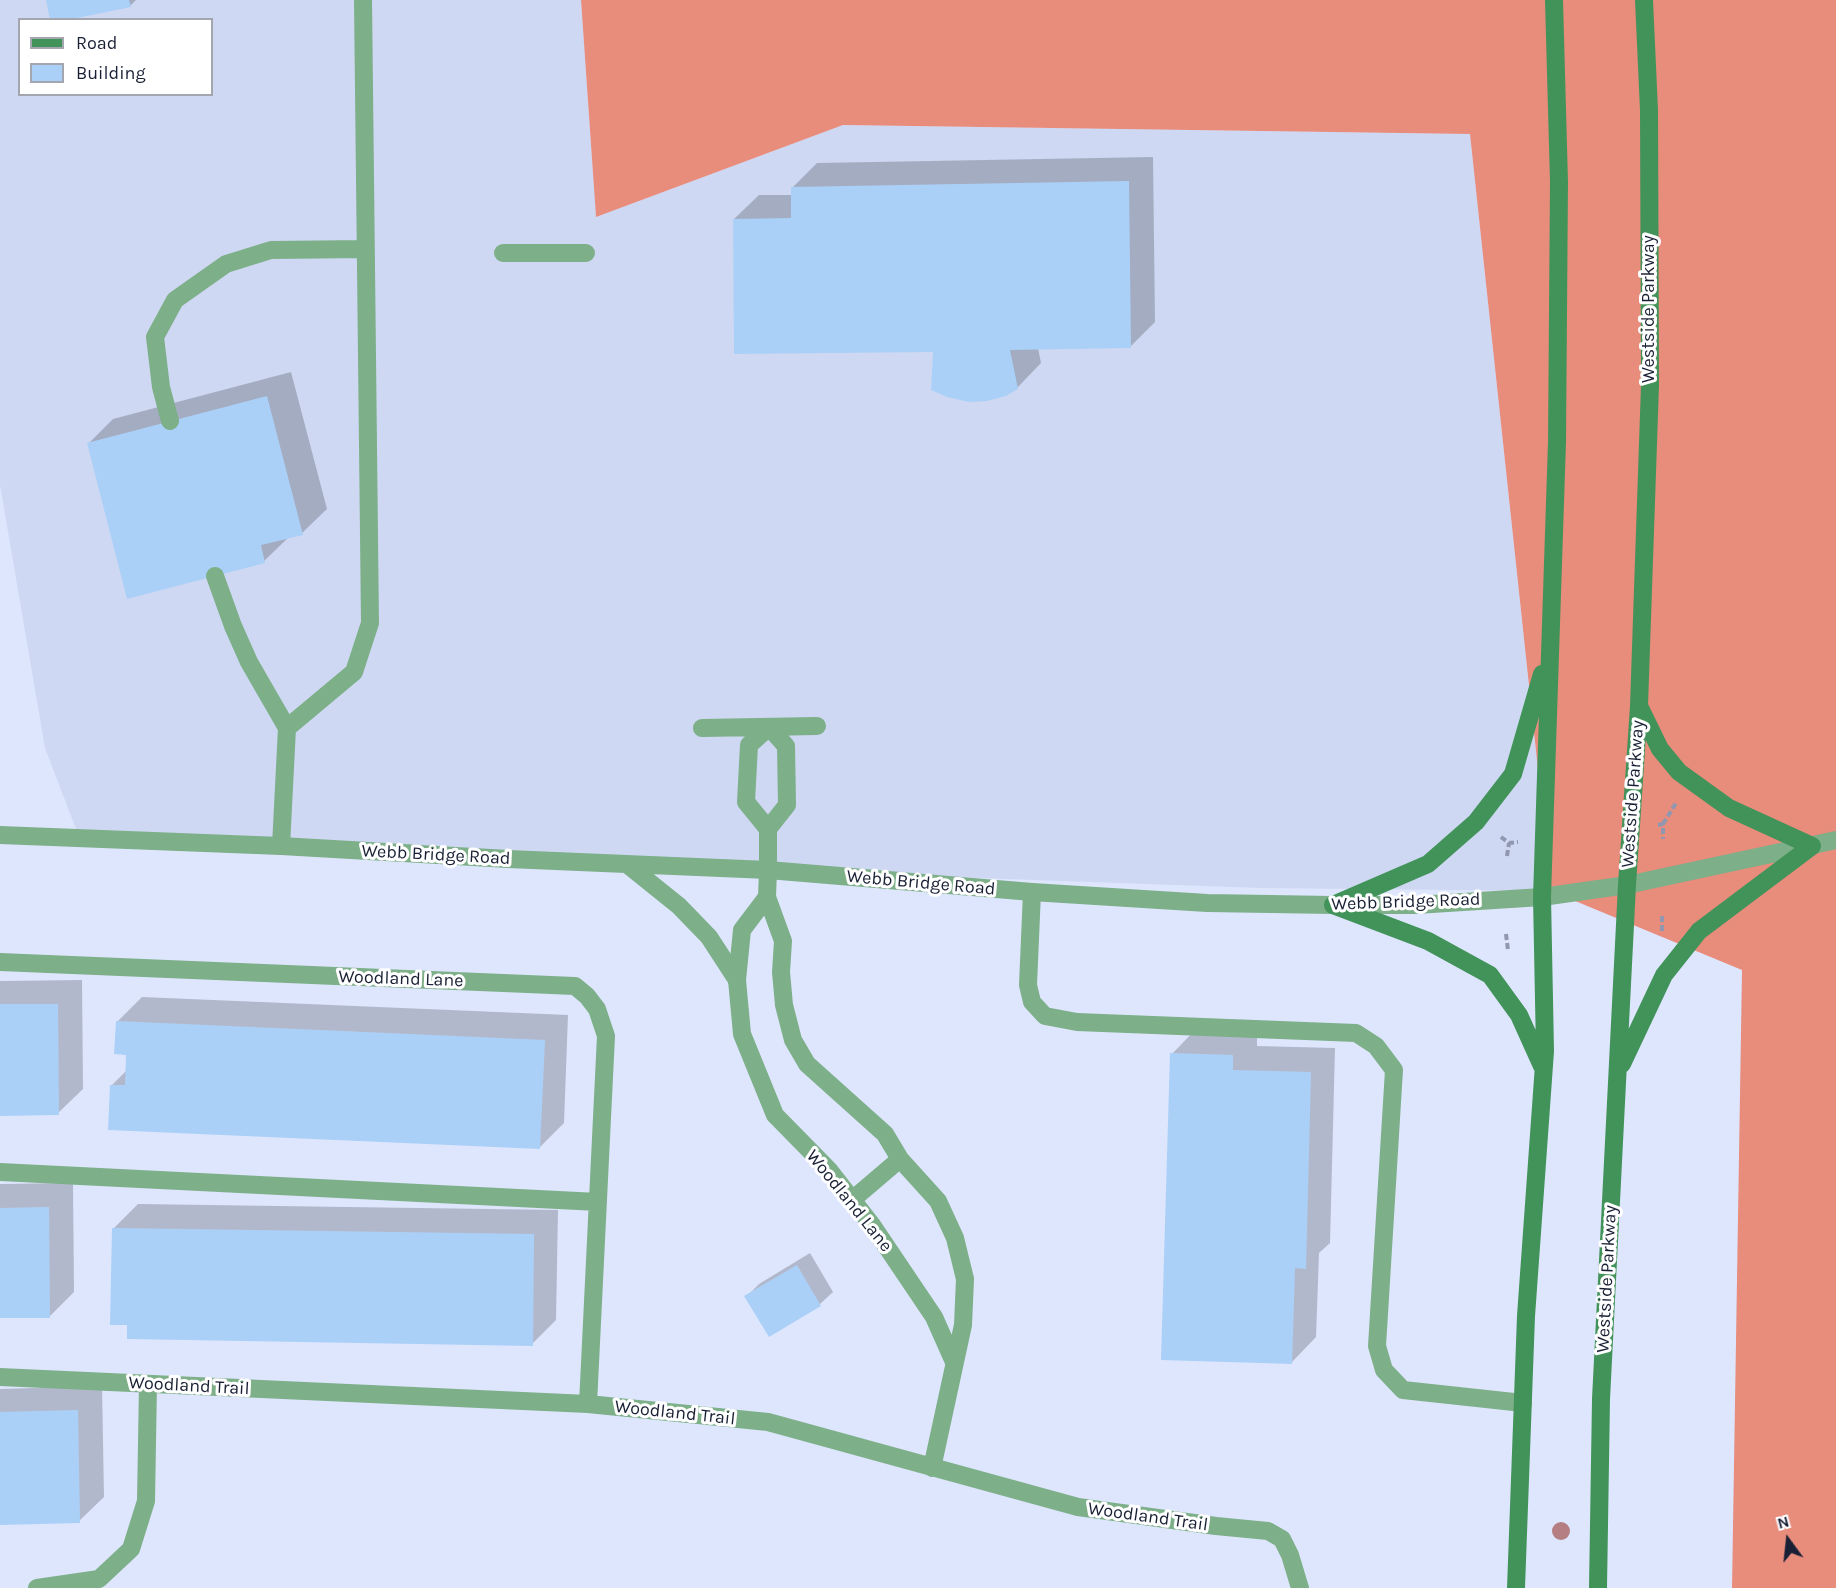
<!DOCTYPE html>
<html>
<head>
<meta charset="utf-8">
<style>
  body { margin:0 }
  #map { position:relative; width:1836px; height:1588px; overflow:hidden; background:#dee6fe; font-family:Karla,sans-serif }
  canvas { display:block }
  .legend { position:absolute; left:18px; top:18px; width:195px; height:78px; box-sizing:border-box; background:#fff; border:2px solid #a3a6ae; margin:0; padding:8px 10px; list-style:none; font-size:18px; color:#192035 }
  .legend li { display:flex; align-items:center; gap:12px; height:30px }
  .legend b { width:30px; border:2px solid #a3a6ae }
  .north { position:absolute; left:1758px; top:1510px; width:60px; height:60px; -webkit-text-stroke:4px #fff; paint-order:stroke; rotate:345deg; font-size:16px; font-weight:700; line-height:24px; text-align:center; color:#192035 }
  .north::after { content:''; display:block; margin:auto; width:21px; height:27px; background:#192035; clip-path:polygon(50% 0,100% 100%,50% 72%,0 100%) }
</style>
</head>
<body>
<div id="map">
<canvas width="1836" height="1588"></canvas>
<ul class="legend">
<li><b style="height:8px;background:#429359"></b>Road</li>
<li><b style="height:16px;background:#abd0f7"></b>Building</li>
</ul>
<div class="north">N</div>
</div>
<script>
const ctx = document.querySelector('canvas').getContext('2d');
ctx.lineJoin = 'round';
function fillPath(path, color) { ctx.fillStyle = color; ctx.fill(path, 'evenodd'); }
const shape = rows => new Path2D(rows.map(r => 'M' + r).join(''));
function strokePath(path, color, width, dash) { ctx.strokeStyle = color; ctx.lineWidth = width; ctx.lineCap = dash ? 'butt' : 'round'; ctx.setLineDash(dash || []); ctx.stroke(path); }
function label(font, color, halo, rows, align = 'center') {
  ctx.font = font + ' Karla,sans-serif'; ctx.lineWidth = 6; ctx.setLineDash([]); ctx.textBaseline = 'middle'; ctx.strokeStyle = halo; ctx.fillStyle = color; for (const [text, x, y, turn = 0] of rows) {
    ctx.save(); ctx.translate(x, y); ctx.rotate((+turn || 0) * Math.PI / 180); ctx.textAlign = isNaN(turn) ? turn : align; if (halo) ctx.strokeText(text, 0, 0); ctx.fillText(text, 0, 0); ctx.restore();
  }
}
const built = shape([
  [0,0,581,0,596,217,843,125,1470,134,1551,891,1260,888,640,866,81,842,45,748,0,485],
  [20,20,212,20,212,94,20,94]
]);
const forest = shape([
  [581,0,1836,0,1836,1588,1732,1588,1742,970,1551,891,1470,134,843,125,596,217]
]);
const shadow = shape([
  [48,0,136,0,130,6],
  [1153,157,1155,322,1130,347,1038,348,1041,363,1017,388,935,350,734,219,759,195,793,195,793,187,817,163],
  [291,372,327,509,302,533,289,537,264,561,89,443,113,419],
  [82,980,83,1089,58,1113,0,1114,0,981],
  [142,997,568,1015,564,1123,539,1148,112,1085,127,1070,128,1054,117,1022],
  [1196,1029,1257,1031,1257,1046,1335,1048,1330,1243,1319,1253,1316,1337,1292,1362,1172,1054],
  [73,1183,74,1292,49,1317,0,1317,0,1184],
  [138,1204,558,1210,556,1320,532,1344,129,1324,113,1229],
  [810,1253,833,1292,820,1304,770,1335,746,1297,759,1284],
  [102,1386,104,1497,79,1521,0,1523,0,1389]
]);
const building = shape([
  [46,0,129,0,131,7,67,20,50,20],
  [1129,181,1131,348,1010,350,1018,389,1006,396,987,401,969,402,947,397,931,390,933,352,734,354,733,219,791,218,791,187],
  [267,396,303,535,261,545,265,563,127,599,87,443],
  [0,1004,58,1004,59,1115,0,1116],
  [116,1021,545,1040,540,1149,108,1130,110,1085,125,1085,126,1055,114,1054],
  [1170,1053,1233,1055,1233,1070,1311,1072,1306,1269,1295,1268,1292,1364,1161,1360],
  [49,1207,50,1318,0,1318,0,1208],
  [112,1228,534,1234,533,1346,127,1339,127,1325,110,1325],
  [797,1265,821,1306,769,1337,744,1296],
  [78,1410,80,1523,0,1525,0,1412]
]);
const path = shape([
  [1663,824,1676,803],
  [1658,825,1663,824,1663,839],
  [1501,837,1509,843,1518,842],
  [1507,856,1509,843],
  [1662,916,1662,931],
  [1506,934,1508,950]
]);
const service = shape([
  [503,253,586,253],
  [170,421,161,387,155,337,175,300,226,264,271,250,366,249],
  [215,576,233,626,249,662,287,728],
  [702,728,817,726],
  [768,829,746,802,749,745,769,727],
  [281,846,287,728,354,672,370,623,363,0],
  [768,870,768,829,787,805,786,746,769,727],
  [1032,892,1028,985,1032,1002,1045,1016,1077,1022,1356,1033,1376,1046,1394,1070,1377,1346,1384,1370,1403,1390,1523,1403]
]);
const minor = shape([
  [768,870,767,897,742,930,737,980,742,1034,775,1115,829,1170,872,1225,934,1317,954,1362],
  [767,897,783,941,781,972,784,1005,793,1040,807,1064,885,1134,900,1159,938,1201,955,1238,965,1279,963,1325,932,1468],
  [0,962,575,986,587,996,597,1009,606,1036,588,1404],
  [0,1172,598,1202],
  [852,1200,900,1159],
  [0,1377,588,1404,768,1422,1078,1507,1216,1526,1268,1531,1282,1539,1290,1555,1300,1588],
  [37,1588,99,1579,131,1549,146,1501,148,1384]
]);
const tertiary = shape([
  [0,835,281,846,508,859,768,870,1032,892,1207,903,1333,905,1416,905,1542,897,1627,885,1836,840],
  [628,865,679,906,709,937,737,980]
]);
const secondary = shape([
  [1333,905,1428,864,1476,822,1513,774,1542,674],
  [1333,905,1428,941,1490,975,1519,1015,1542,1066],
  [1622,1064,1664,975,1699,931,1812,846,1729,808,1679,772,1660,749,1640,708],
  [1516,1588,1526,1316,1545,1051,1542,897,1557,442,1559,182,1554,0],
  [1598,1588,1601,1399,1627,885,1639,706,1650,385,1649,110,1644,0]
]);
const trees = [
  [1561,1531]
];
const streetNames = [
  ["Westside Parkway",1649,309,-90],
  ["Westside Parkway",1633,794,-86],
  ["Webb Bridge Road",436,855,3],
  ["Webb Bridge Road",921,883,5],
  ["Webb Bridge Road",1406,902,-2],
  ["Woodland Lane",401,979,2],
  ["Woodland Lane",849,1201,51],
  ["Westside Parkway",1607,1279,-87],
  ["Woodland Trail",189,1386,3],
  ["Woodland Trail",675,1413,6],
  ["Woodland Trail",1148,1517,8]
];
fillPath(built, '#ced8f2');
fillPath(forest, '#e88c7c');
fillPath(shadow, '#0003');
fillPath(building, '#abd0f7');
strokePath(path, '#9097ae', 4, [6, 3]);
strokePath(service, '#7daf88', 18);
strokePath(minor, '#7daf88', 18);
strokePath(tertiary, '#7daf88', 18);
strokePath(secondary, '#429359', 18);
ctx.fillStyle = '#b57e82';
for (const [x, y] of trees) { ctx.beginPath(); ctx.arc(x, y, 9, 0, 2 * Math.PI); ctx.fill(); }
label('18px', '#192035', '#fff', streetNames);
</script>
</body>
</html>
